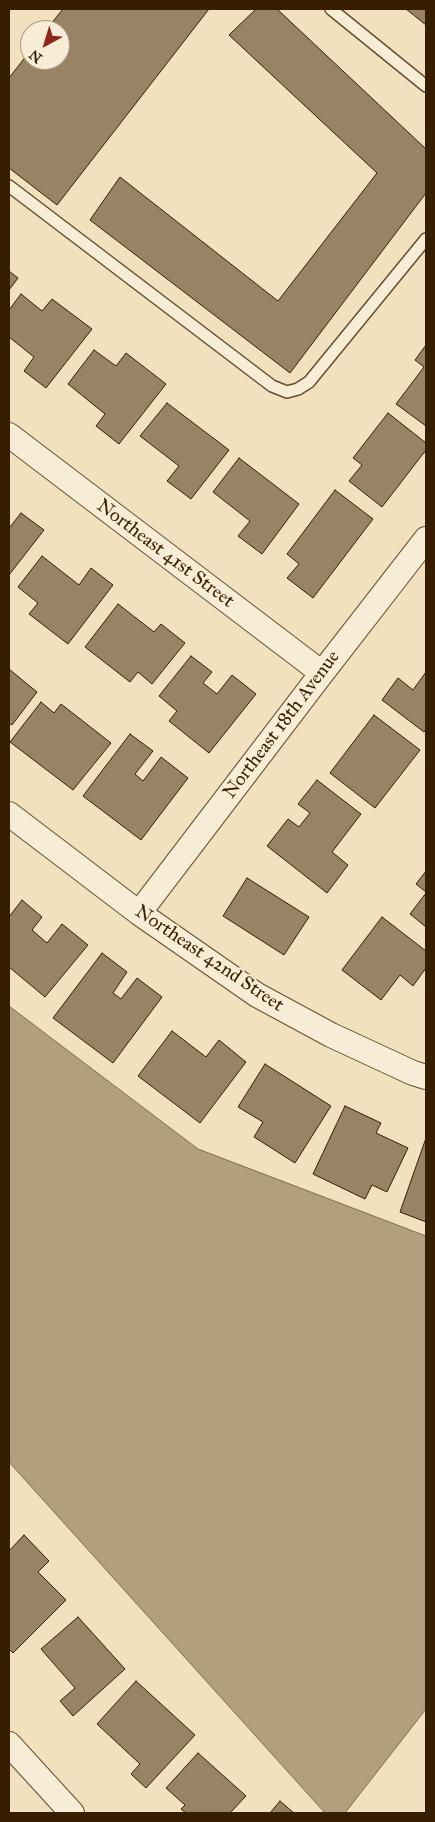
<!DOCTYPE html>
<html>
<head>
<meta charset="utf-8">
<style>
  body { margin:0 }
  #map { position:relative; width:435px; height:1822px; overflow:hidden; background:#f2e1bf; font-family:"IM FELL Great Primer",serif }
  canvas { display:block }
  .frame { position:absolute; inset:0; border:10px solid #371e01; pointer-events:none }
  .north { position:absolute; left:20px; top:20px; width:50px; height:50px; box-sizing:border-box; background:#f7ecd5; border:1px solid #aa9a80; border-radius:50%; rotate:219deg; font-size:14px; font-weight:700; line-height:20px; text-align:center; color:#371e01 }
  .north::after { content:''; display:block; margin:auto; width:18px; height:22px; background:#8f2418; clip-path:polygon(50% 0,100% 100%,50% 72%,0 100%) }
</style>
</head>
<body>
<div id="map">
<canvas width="435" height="1822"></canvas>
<div class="frame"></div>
<div class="north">N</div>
</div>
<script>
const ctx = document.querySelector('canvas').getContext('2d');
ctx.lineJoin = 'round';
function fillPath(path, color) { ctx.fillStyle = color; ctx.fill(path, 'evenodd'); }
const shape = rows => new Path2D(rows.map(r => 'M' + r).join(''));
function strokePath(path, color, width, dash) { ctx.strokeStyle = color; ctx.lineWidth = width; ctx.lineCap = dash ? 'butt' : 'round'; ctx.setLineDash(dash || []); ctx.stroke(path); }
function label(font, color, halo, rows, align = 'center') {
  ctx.font = font + ' "IM FELL Great Primer",serif'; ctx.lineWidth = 4; ctx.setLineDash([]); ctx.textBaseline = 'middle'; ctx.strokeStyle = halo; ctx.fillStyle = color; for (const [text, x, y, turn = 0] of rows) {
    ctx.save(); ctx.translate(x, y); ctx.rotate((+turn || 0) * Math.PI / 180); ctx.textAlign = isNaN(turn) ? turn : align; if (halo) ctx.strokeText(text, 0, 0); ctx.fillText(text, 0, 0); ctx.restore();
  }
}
const water = shape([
  [9,1006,198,1149,426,1236,426,1709,345,1813,325,1813,9,1462,9,1006]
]);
const building = shape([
  [63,9,209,9,57,205,9,168,9,78,30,51,30,60,60,60,60,30,46,30,63,9],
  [256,9,277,9,426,149,426,193,290,373,90,220,120,177,278,301,377,173,229,35,256,9],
  [406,9,426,9,426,25,406,9],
  [9,271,18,278,9,290,9,271],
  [21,294,42,311,52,299,92,329,46,388,24,371,34,357,9,337,9,310,21,294],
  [426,345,426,426,396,404,424,367,415,360,426,345],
  [94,350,116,366,126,353,166,384,119,444,96,426,105,414,68,384,94,350],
  [167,403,229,450,191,499,167,481,179,466,140,436,167,403],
  [388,413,426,443,426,450,382,507,349,481,362,465,353,458,388,413],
  [239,458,299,504,262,554,238,536,250,521,213,492,239,458],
  [335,490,373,519,313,598,287,578,299,564,287,554,335,490],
  [21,513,44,530,9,575,9,526,10,527,21,513],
  [42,556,79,585,91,568,113,585,68,644,29,614,38,603,18,587,42,556],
  [118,604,154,632,161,624,185,643,152,684,138,672,130,682,85,647,118,604],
  [191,656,212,672,203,683,217,694,232,675,256,694,209,753,169,721,177,711,159,696,191,656],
  [9,669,37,692,12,725,9,723,9,669],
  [426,672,426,729,424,732,382,700,398,678,413,690,426,672],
  [41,702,54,713,61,704,111,743,73,790,10,742,41,702],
  [374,715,420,750,375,808,330,773,374,715],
  [130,734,153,751,135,774,143,781,161,757,188,778,141,840,83,796,130,734],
  [317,780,361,814,332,852,348,865,327,893,267,846,288,819,299,827,310,813,298,804,317,780],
  [426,871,426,892,416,884,426,871],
  [247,878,309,917,284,955,223,916,247,878],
  [426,893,426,927,410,914,426,893],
  [22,900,42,917,32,930,47,943,62,924,88,945,45,997,9,967,9,917,22,900],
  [382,917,426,951,426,968,413,986,400,975,381,1000,342,970,382,917],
  [102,953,127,972,113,993,121,999,137,978,162,997,113,1063,53,1018,102,953],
  [172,1031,206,1057,219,1040,246,1062,200,1123,138,1076,172,1031],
  [265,1064,331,1106,295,1163,254,1137,263,1122,238,1107,265,1064],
  [345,1106,381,1123,376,1133,408,1148,387,1192,372,1185,365,1199,313,1174,345,1106],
  [426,1138,426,1222,400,1212,426,1138],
  [24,1535,49,1561,38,1572,66,1600,13,1653,9,1649,9,1551,24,1535],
  [78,1617,125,1669,73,1716,60,1701,75,1688,41,1649,78,1617],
  [136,1681,195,1735,146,1788,131,1774,140,1764,97,1724,136,1681],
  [198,1753,246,1796,230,1813,186,1813,181,1809,185,1805,166,1788,198,1753],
  [280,1801,294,1813,270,1813,280,1801]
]);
const service = shape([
  [331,9,426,86],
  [9,186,272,386,287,392,298,389,309,382,426,239]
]);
const minor = shape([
  [9,435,322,673],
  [9,814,139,913,257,995,331,1035,413,1073,426,1077],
  [139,913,322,673,426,539],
  [9,1744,72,1813]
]);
const streetNames = [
  ["Northeast 41st Street",165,554,37],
  ["Northeast 18th Avenue",282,725,-53],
  ["Northeast 42nd Street",209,959,34]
];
fillPath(water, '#b29f7e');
strokePath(water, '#816b4c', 1);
fillPath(building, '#988364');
strokePath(building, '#371e01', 1);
strokePath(service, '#664f30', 14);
strokePath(minor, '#664f30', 26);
strokePath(service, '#f7ecd5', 11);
strokePath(minor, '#f7ecd5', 24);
label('19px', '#371e01', '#f7ecd5', streetNames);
</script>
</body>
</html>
